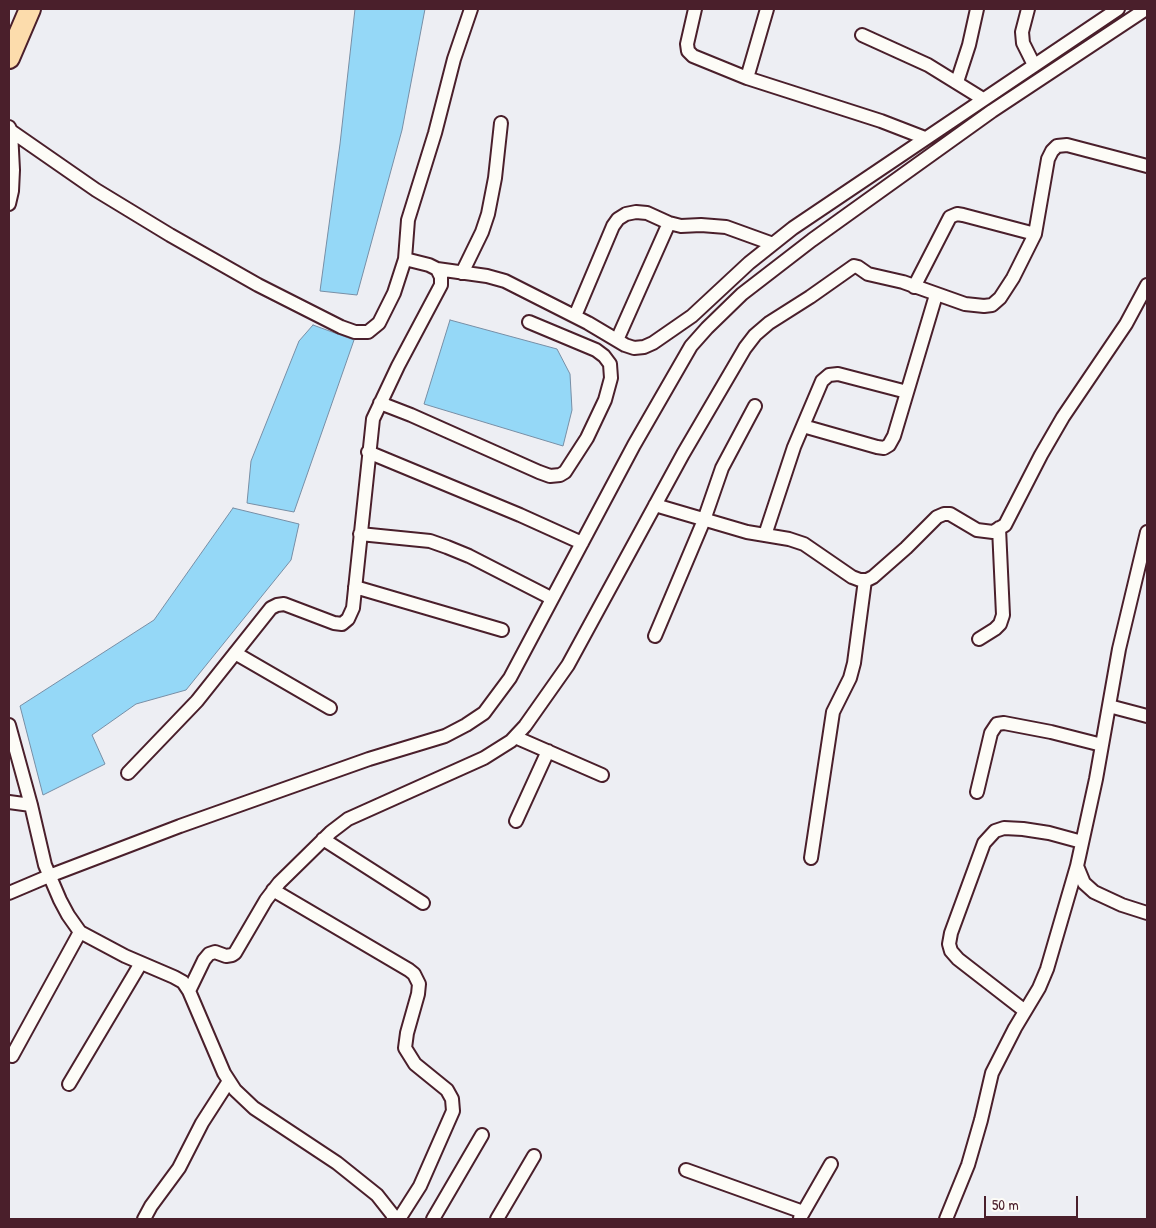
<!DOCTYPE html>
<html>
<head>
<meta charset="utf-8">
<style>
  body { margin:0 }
  #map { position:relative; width:1156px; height:1228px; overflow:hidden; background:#edeef3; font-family:"Patrick Hand",sans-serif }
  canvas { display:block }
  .frame { position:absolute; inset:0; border:10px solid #4a1f2b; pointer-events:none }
  .scale { position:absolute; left:984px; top:1196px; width:94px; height:22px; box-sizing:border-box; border:2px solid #4a1f2b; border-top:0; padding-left:6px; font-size:15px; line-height:18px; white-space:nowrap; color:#4a1f2b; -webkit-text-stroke:4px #fdfcf7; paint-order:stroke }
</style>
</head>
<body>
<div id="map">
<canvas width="1156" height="1228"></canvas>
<div class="frame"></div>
<div class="scale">50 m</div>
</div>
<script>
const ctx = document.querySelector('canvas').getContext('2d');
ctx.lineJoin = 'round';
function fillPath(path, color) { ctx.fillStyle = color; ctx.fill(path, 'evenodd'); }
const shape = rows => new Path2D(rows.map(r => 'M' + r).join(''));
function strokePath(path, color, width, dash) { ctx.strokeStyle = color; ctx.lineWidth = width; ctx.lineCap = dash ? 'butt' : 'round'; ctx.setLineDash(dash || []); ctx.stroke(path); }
const water = shape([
  [355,9,425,9,402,130,357,295,320,291,340,144,355,9],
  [450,320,557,349,570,374,572,410,563,446,424,404,450,320],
  [313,325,354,340,294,512,247,503,251,461,299,341,313,325],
  [233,508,299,524,291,560,186,690,136,704,92,735,105,764,43,795,20,706,154,620,233,508]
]);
const street = shape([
  [695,9,687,44,688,51,693,56,747,78,881,121,925,138],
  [1028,9,1022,32,1023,43,1034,65],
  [862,35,928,65,983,99],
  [747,78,767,9],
  [957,82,969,45,977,9],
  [9,127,11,131,13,170,12,191,9,204],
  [11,131,96,190,170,235,258,285,341,327,355,332,368,332,379,323,394,293,405,259,408,220,435,133,454,59,471,9],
  [437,269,487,276,505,281,588,323,625,345,634,348,644,347,653,343,692,316,749,263,793,228,1118,9],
  [462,273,482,232,488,214,495,178,501,123],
  [914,287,950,217,957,214,963,215,1035,234],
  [575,316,613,226,618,219,626,214,636,212,647,213,669,223,681,226,701,225,726,227,773,244],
  [617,340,669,223],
  [380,403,411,415,539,472,550,476,560,475,565,472,587,438,605,400,611,378,610,364,604,356,596,350,529,322],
  [803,426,877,447,884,448,889,445,894,436,936,295],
  [368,452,520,515,582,543],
  [655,505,747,532,789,539,804,544,852,577,860,580,867,580,873,577,906,548,937,517,944,514,950,514,977,530,993,532,1005,525,1041,455,1063,417,1126,324,1147,285],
  [1147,532,1119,649,1096,779,1077,866,1084,883,1094,892,1122,905,1147,913],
  [360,534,430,541,447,547,469,556,551,598],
  [765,535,794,447,822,381,829,375,838,374,907,392],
  [355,587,502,630],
  [655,636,704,520,722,468,755,406],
  [979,639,995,629,1000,624,1003,615,999,528],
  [235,653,330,708],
  [1109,706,1147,716],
  [9,725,31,805,45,865,60,900,68,915,80,932,125,956,174,977,183,982,189,991,224,1073,235,1090,254,1108,337,1163,377,1195,392,1214,394,1219],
  [515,737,602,775],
  [128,773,197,701,271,608,277,605,284,604,334,623,342,624,348,619,353,608,373,419,398,366,441,285,441,277,437,269,429,265,405,259],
  [977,792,991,733,997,724,1004,723,1051,732,1102,745],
  [9,802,31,805],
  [516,821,548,751],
  [323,839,423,903],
  [811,858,833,712,850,678,854,663,865,580],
  [273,890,409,970,414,974,419,984,418,994,407,1033,405,1048,415,1064,447,1090,452,1099,453,1111,420,1186,399,1219],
  [9,893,49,876,180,826,369,759,445,736,466,725,484,713,510,678,634,445,691,346,707,328,742,294,812,240,992,111,1146,9],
  [189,991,204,960,209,954,215,952,226,956,232,955,235,953,266,900,279,883,331,832,348,819,484,758,511,741,525,726,568,665,683,454,745,348,755,335,769,323,810,297,854,266,858,267,868,274,903,282,965,304,984,306,992,305,1000,298,1013,278,1035,234,1048,159,1052,151,1057,146,1067,145,1147,166],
  [1025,1011,958,959,951,951,949,944,951,933,984,843,995,831,1004,828,1023,829,1049,833,1082,842],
  [12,1056,80,932],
  [69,1084,141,963],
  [686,1170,803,1212],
  [800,1218,831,1164],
  [144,1219,151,1206,179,1168,202,1123,229,1081],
  [433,1219,482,1135],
  [497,1219,534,1156],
  [946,1219,968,1165,981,1120,992,1073,1015,1028,1039,988,1047,969,1077,866]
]);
const primary = shape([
  [9,58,30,9]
]);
fillPath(water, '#95d8f7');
strokePath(water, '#778ea5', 1);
strokePath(street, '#4a1f2b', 16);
strokePath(primary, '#4a1f2b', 24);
strokePath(street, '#fdfcf7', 12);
strokePath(primary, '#fcdcac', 20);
</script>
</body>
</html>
